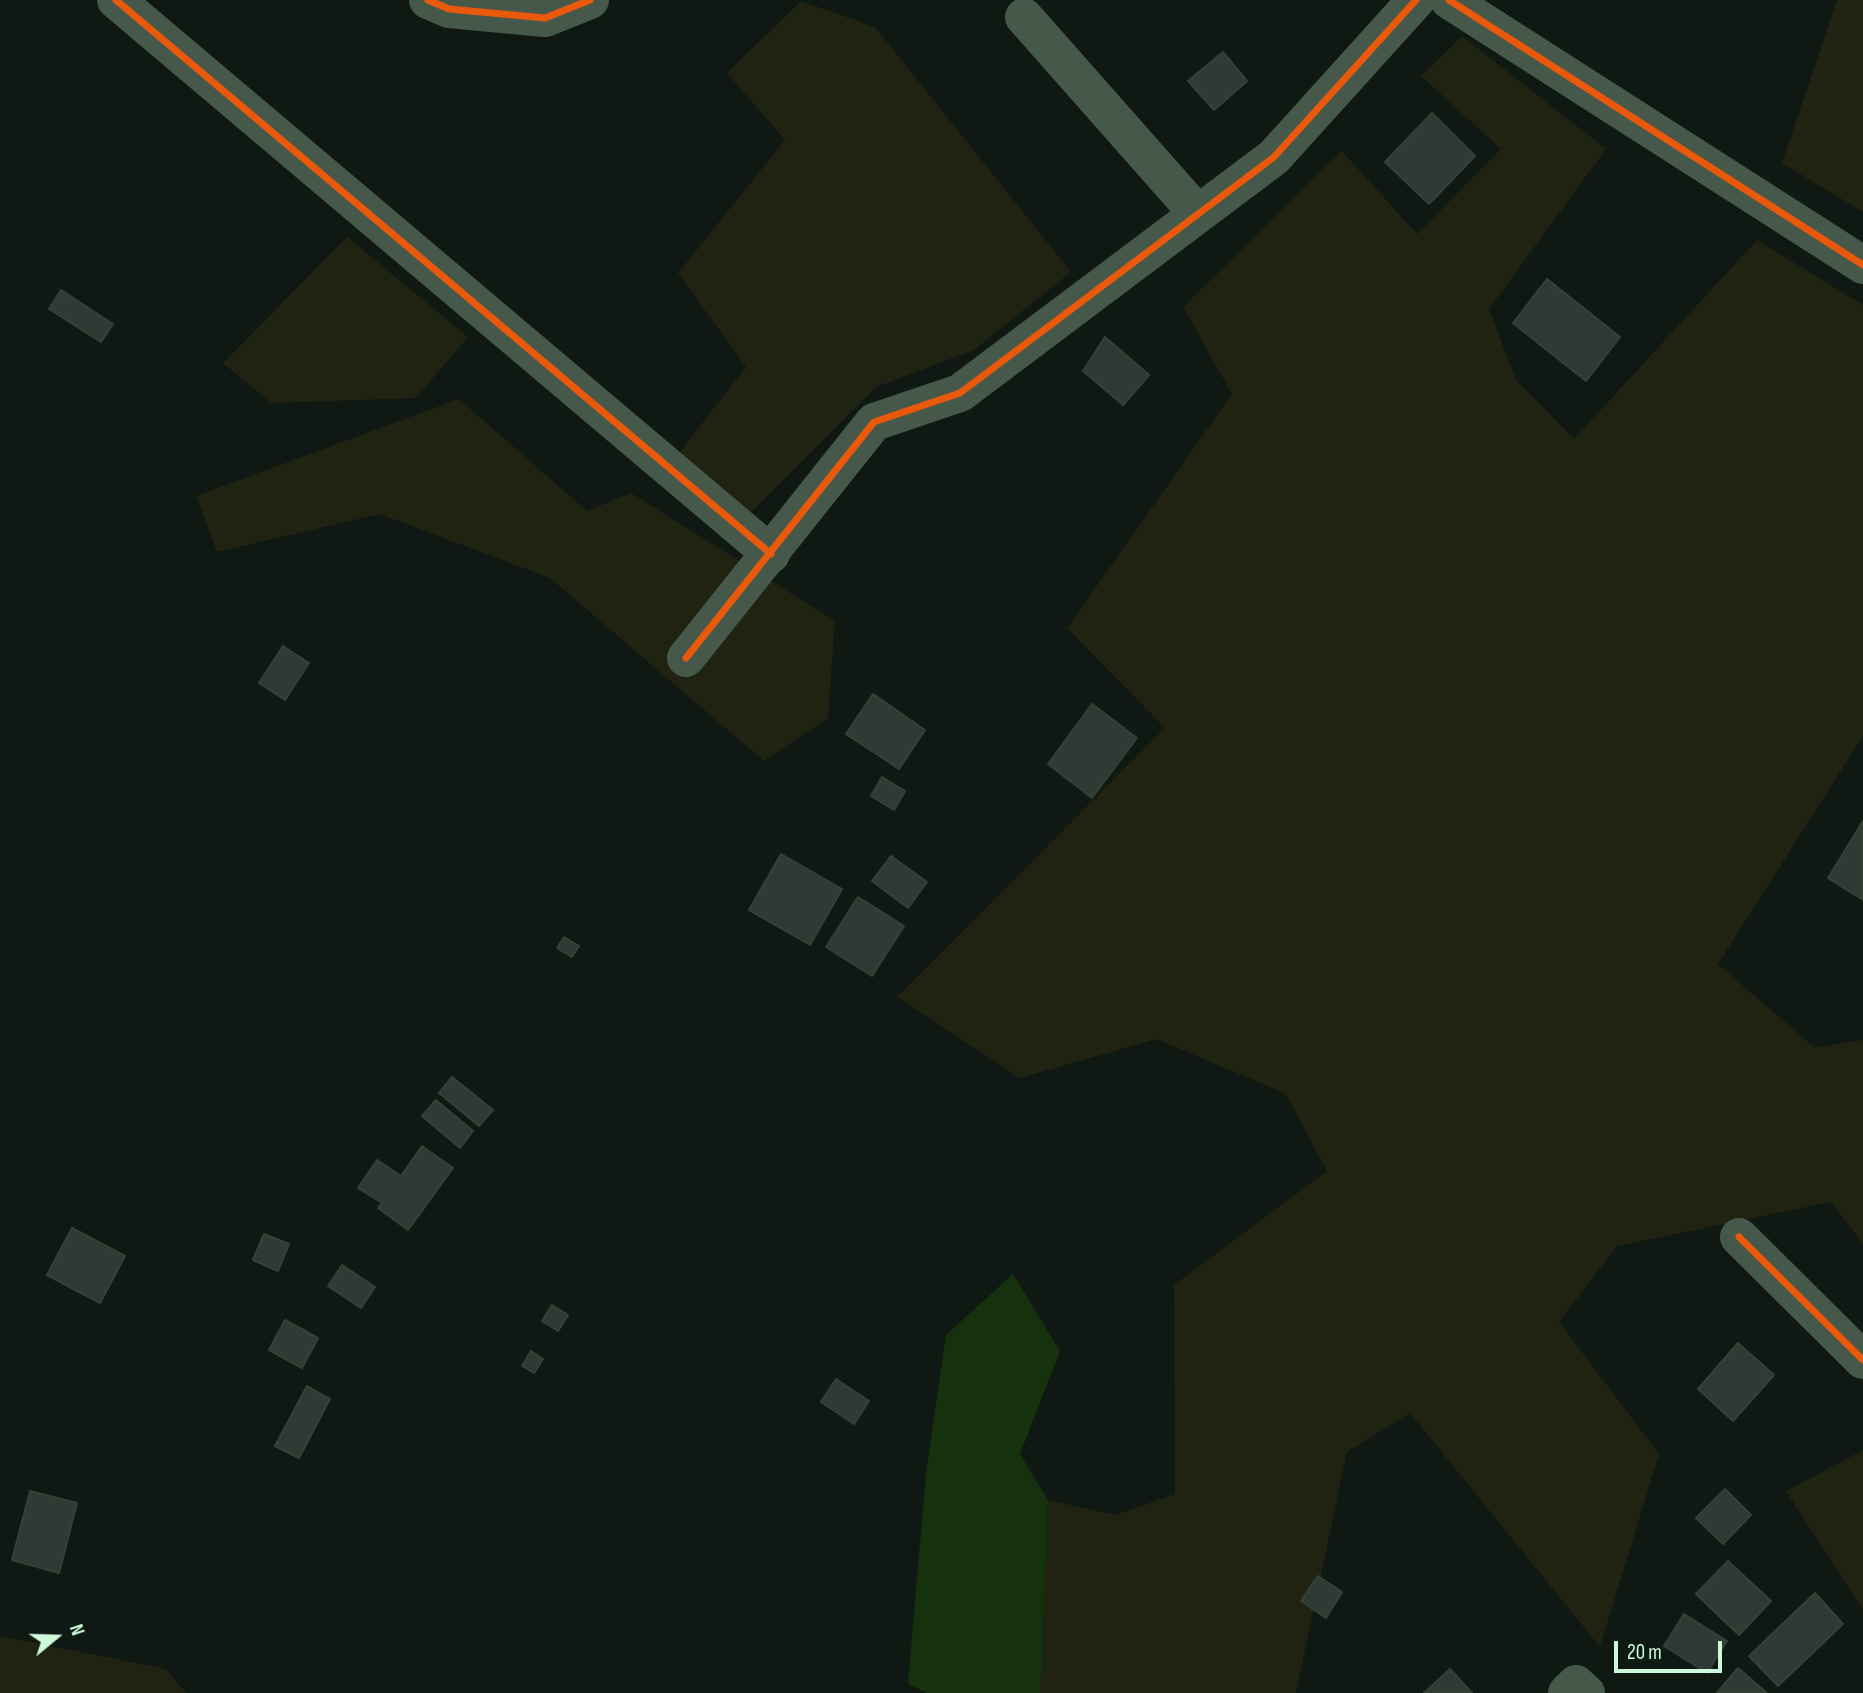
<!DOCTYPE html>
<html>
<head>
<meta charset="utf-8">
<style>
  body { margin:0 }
  #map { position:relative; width:1863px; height:1693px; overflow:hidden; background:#101813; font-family:"Sofia Sans Condensed",sans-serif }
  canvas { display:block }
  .north { position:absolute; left:21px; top:1602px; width:70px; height:70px; -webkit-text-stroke:5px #0d1b12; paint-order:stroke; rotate:71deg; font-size:19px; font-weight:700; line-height:28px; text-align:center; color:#cef9da }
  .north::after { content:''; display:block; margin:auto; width:24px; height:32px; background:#cef9da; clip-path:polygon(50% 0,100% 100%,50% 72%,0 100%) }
  .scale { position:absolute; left:1614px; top:1641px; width:108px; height:32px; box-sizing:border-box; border:4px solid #cef9da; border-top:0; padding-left:9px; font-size:21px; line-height:24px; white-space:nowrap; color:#cef9da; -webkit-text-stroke:5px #0d1b12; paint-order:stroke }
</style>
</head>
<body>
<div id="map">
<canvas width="1863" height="1693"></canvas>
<div class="north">N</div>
<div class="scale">20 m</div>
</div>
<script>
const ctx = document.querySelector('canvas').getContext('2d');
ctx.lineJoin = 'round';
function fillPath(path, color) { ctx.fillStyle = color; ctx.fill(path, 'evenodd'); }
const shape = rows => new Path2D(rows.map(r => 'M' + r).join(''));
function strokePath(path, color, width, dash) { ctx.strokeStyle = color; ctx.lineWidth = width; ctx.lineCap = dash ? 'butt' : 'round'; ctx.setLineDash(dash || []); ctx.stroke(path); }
const green = shape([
  [1837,0,1863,0,1863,212,1782,163],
  [801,1,875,27,1071,272,974,350,876,387,744,519,675,458,746,367,678,273,785,140,727,73],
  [1462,36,1606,149,1489,309,1516,380,1574,439,1757,240,1863,305,1863,736,1718,964,1815,1048,1863,1040,1863,1244,1831,1202,1617,1246,1559,1322,1659,1454,1600,1647,1410,1413,1347,1452,1296,1693,1041,1693,1048,1500,1115,1515,1175,1494,1174,1285,1327,1171,1286,1094,1157,1039,1020,1078,897,997,1165,728,1067,628,1232,394,1183,307,1342,151,1417,234,1501,149,1421,76],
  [347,237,468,337,416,398,271,403,223,363],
  [459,399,587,511,631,493,835,621,828,718,764,761,550,578,380,514,217,552,196,496],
  [1863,1450,1863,1610,1786,1491],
  [0,1636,166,1669,186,1693,0,1693]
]);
const water = shape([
  [1013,1274,1060,1351,1020,1454,1048,1500,1041,1693,927,1693,908,1684,926,1473,946,1335]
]);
const building = shape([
  [1223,52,1247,81,1214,110,1188,81,1223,52],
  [1432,113,1475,156,1429,204,1385,162,1432,113],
  [1547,279,1620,337,1586,381,1513,323,1547,279],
  [61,290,113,324,101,342,49,309,61,290],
  [1105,337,1149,375,1123,405,1083,371,1105,337],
  [283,646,309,663,285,700,259,683,283,646],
  [873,694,925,730,899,769,846,734,873,694],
  [1092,704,1137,738,1092,798,1048,764,1092,704],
  [882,777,905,791,894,810,871,796,882,777],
  [1863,821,1863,900,1828,878,1863,821],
  [781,854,842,889,810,945,749,910,781,854],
  [891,856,927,882,908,908,872,881,891,856],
  [858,897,904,926,872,976,826,947,858,897],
  [564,937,579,946,572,957,557,948,564,937],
  [452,1077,493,1110,479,1126,439,1093,452,1077],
  [436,1100,473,1131,460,1148,422,1116,436,1100],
  [422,1146,453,1168,408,1230,378,1208,382,1203,358,1188,377,1160,401,1176,422,1146],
  [72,1228,125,1256,100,1303,47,1275,72,1228],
  [264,1234,289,1244,278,1271,253,1260,264,1234],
  [342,1265,375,1287,361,1308,328,1286,342,1265],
  [552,1305,568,1315,558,1331,542,1321,552,1305],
  [285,1320,318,1338,302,1368,269,1350,285,1320],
  [1738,1343,1774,1375,1733,1421,1698,1389,1738,1343],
  [531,1351,543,1359,534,1373,522,1366,531,1351],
  [836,1379,869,1401,854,1424,821,1402,836,1379],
  [307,1386,330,1399,299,1458,275,1446,307,1386],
  [1725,1489,1751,1515,1723,1544,1696,1518,1725,1489],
  [30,1491,77,1503,59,1573,12,1560,30,1491],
  [1728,1561,1771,1601,1739,1635,1696,1594,1728,1561],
  [1318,1576,1342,1592,1326,1618,1301,1601,1318,1576],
  [1815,1593,1843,1624,1778,1686,1749,1656,1815,1593],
  [1684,1614,1727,1641,1707,1673,1664,1646,1684,1614],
  [1738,1668,1767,1693,1717,1693,1738,1668],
  [1450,1669,1472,1693,1424,1693,1450,1669]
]);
const minor = shape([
  [116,0,771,554],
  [428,0,449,9,545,18,590,0],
  [1449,0,1863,265],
  [1024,17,1198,214],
  [686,658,874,422,960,393,1274,157,1416,0],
  [1739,1237,1863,1360],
  [1567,1693,1576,1684,1586,1693]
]);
const cycleway = shape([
  [116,0,771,554],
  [428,0,449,9,545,18,590,0],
  [1449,0,1863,265],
  [686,658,874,422,960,393,1274,157,1416,0],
  [1739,1237,1863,1360]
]);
fillPath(green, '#202311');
fillPath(water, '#15310e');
fillPath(building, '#2e3a33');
strokePath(building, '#334238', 2);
strokePath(minor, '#46584a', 38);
strokePath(cycleway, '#e8590c', 7);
</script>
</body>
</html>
